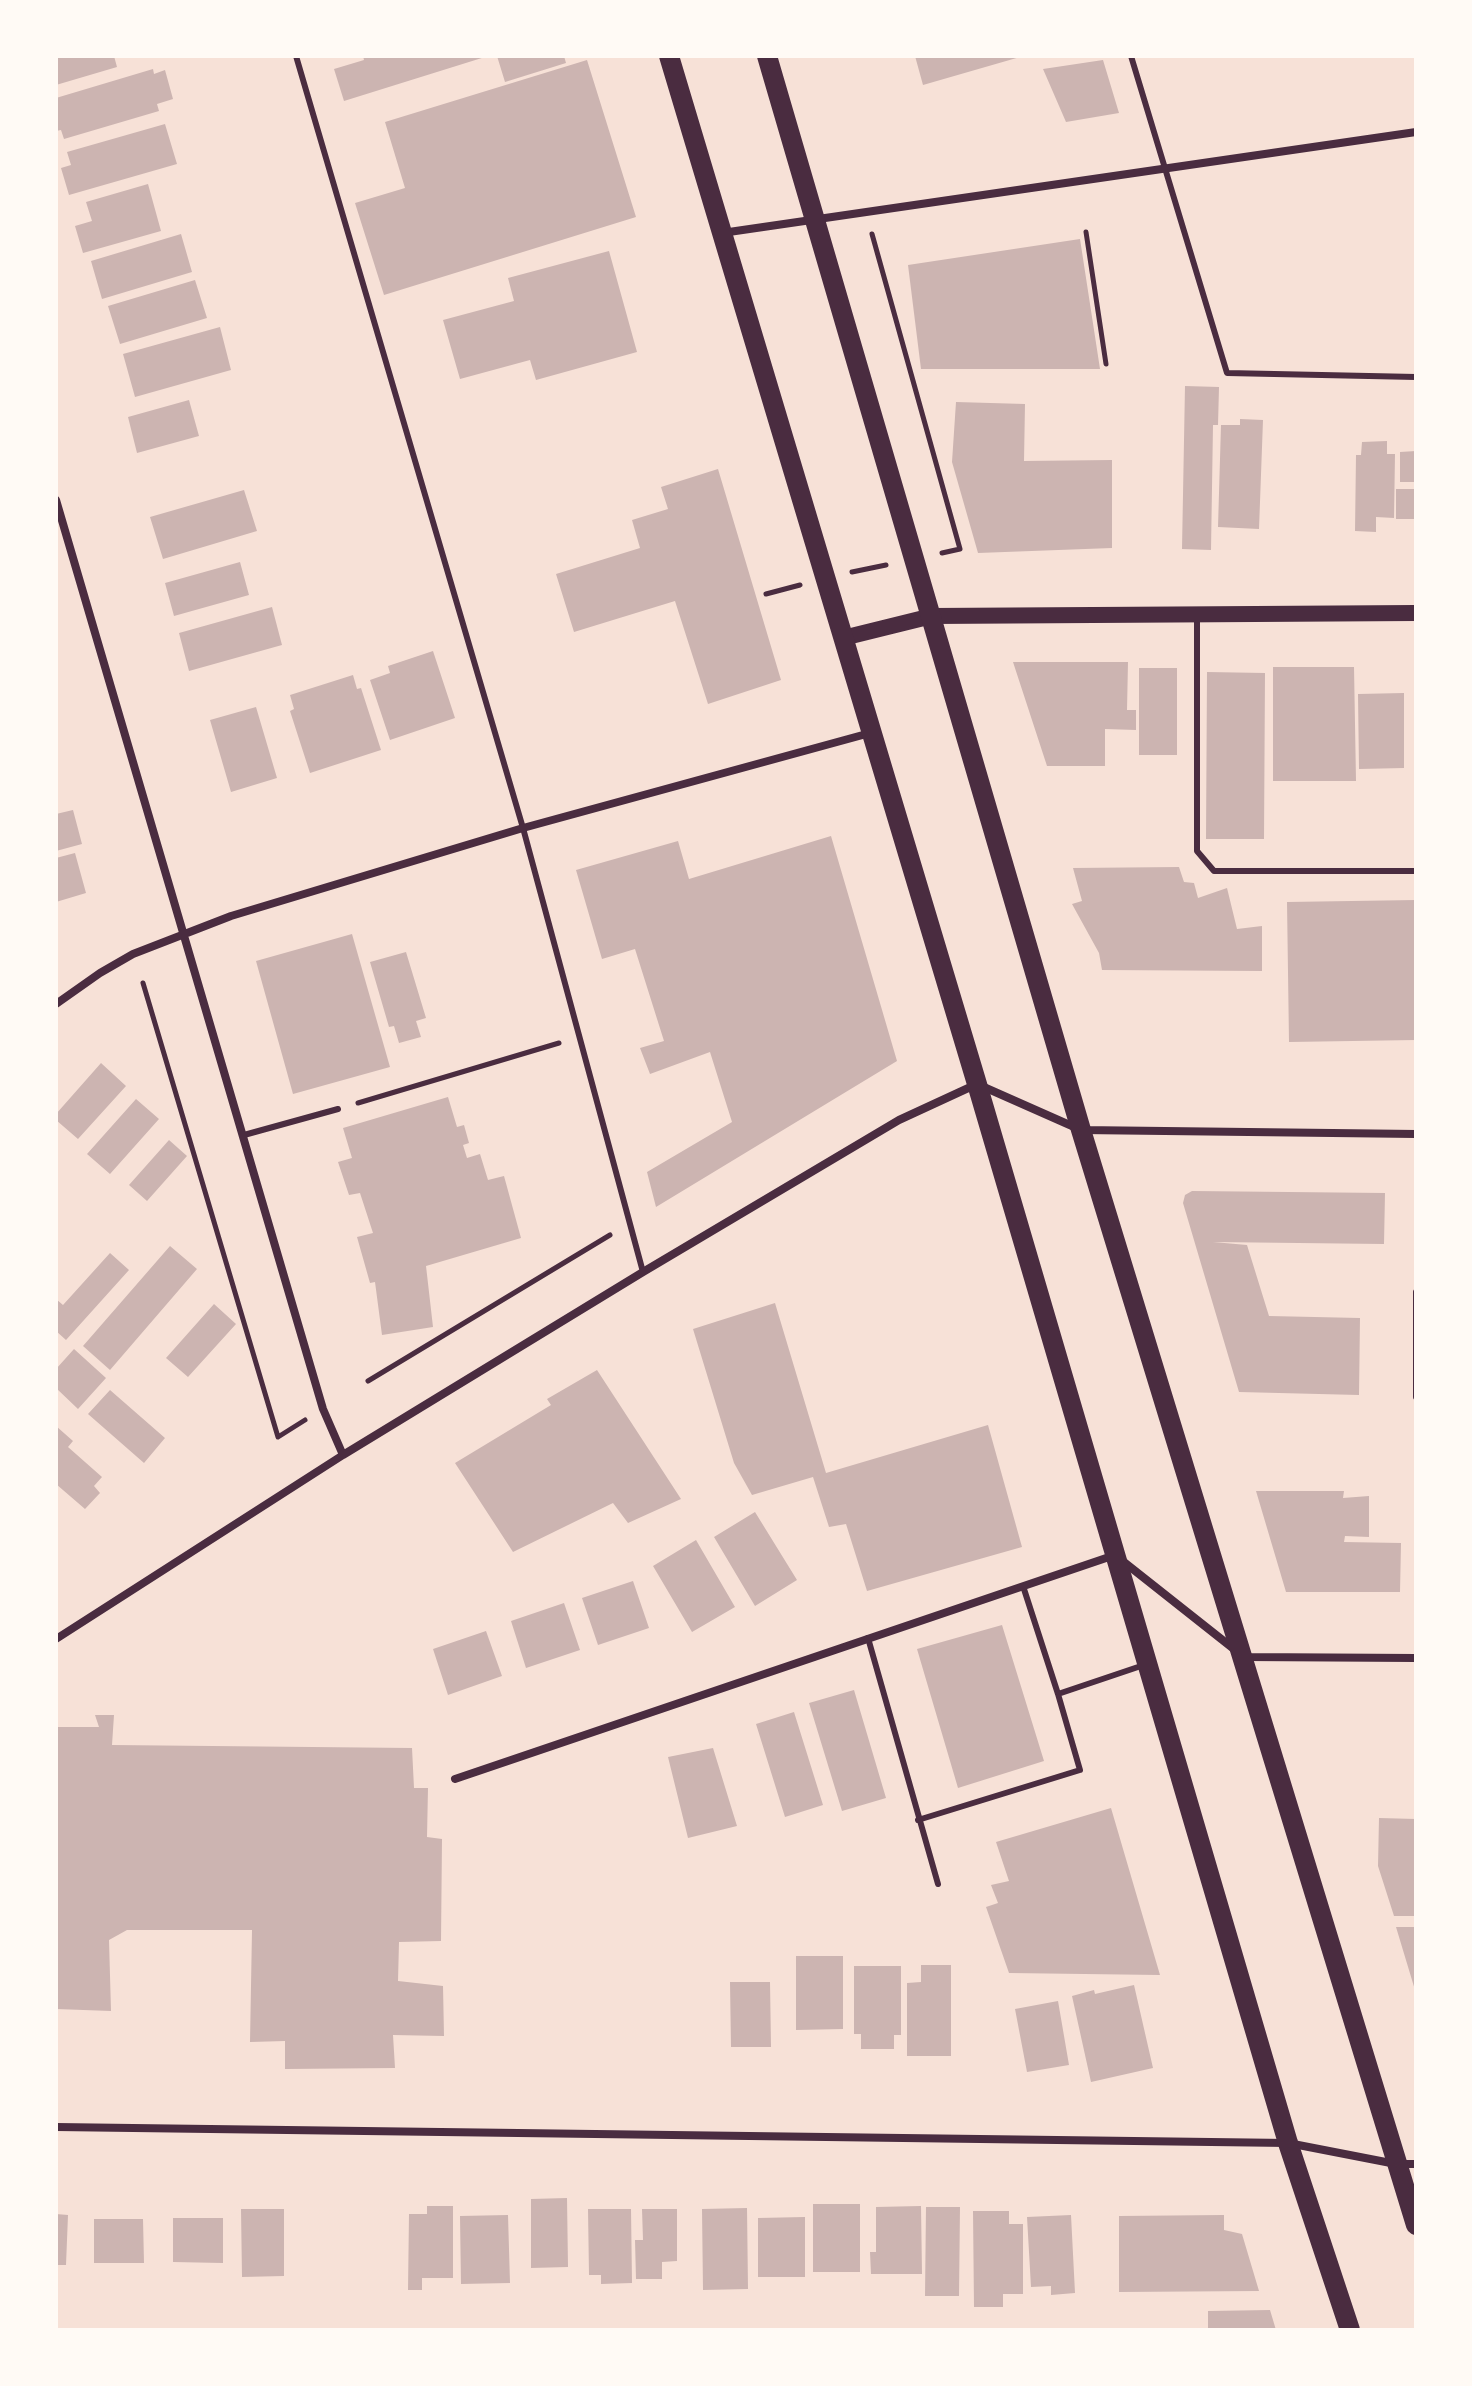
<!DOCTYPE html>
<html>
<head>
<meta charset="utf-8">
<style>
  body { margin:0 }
  #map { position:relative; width:1472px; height:2386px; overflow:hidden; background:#f7e1d7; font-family:"Libre Baskerville",serif }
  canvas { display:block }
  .frame { position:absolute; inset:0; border:58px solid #fffaf5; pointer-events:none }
</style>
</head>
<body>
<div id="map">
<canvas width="1472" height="2386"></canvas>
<div class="frame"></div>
</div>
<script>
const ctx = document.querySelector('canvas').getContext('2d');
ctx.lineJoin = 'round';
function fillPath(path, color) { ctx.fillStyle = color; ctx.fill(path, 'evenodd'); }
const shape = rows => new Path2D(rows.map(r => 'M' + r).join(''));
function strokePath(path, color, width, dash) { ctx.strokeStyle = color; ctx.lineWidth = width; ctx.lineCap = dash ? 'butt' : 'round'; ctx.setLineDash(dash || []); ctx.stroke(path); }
const building = shape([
  [56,56,114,56,117,67,56,85],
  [363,56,485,56,485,57,344,101,334,69,364,60],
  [497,56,564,56,566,63,505,82],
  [915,56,1020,56,1020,57,923,85],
  [587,60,636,217,384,295,355,203,405,188,385,122],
  [1103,60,1119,113,1066,122,1043,69],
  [153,69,154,74,165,70,173,99,157,104,159,111,64,139,61,130,56,131,56,98],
  [165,124,177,164,69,195,61,168,71,165,67,152],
  [148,184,161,231,83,253,75,226,92,221,86,202],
  [181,234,192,272,102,299,91,261],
  [1080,239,1100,369,921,369,908,265],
  [609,251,637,352,536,380,530,360,460,379,443,320,514,301,508,278],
  [195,280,207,318,120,344,108,306],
  [220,327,231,370,135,397,123,354],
  [1185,386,1219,387,1218,425,1213,425,1211,550,1182,549],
  [189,400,199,436,137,453,128,417],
  [956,402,1025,404,1024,461,1112,460,1112,548,978,553,952,462],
  [1240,419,1263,420,1259,529,1218,527,1221,425,1240,425],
  [1387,441,1387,454,1395,454,1394,518,1376,517,1376,532,1355,531,1356,455,1361,455,1362,442],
  [1416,451,1416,482,1400,482,1400,452],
  [718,469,781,680,708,704,675,601,574,632,556,574,640,548,632,520,668,509,661,487],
  [1396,489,1416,489,1416,519,1396,519],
  [244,490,257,531,163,559,150,517],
  [240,562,249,595,174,616,165,583],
  [272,607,282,645,189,671,179,633],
  [433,651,455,718,390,740,370,680,390,673,388,666],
  [1013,662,1128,662,1127,710,1136,710,1136,730,1105,729,1105,766,1047,766],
  [1273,667,1354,667,1356,781,1273,781],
  [1139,668,1177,668,1177,755,1139,755],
  [1207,672,1265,673,1264,839,1206,839],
  [353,675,357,689,361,688,381,750,310,773,290,711,294,709,290,695],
  [1404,693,1404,768,1359,769,1358,694],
  [256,707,277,778,231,792,210,720],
  [73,810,82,844,56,851,56,814],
  [831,836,897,1061,656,1207,647,1172,732,1122,710,1052,650,1074,640,1048,664,1041,635,949,602,959,576,870,678,841,689,879],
  [75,853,86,893,56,902,56,858],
  [1179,867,1184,882,1194,883,1198,898,1227,888,1237,929,1262,926,1262,971,1102,970,1099,953,1072,904,1082,901,1073,868],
  [1416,900,1416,1040,1289,1042,1287,902],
  [352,934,390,1067,293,1094,256,961],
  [406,952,426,1018,416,1021,421,1037,399,1043,394,1026,389,1027,370,962],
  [101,1063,126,1086,78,1139,56,1120,56,1114],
  [448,1097,457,1127,464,1125,469,1143,463,1145,467,1158,480,1154,488,1180,504,1176,521,1238,426,1266,433,1327,382,1335,375,1282,370,1283,357,1237,373,1233,360,1193,349,1195,338,1162,352,1158,343,1128],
  [136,1099,159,1119,110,1174,87,1154],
  [169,1140,187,1156,147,1201,129,1185],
  [1192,1191,1385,1193,1384,1244,1213,1242,1247,1245,1269,1316,1360,1318,1359,1395,1239,1392,1183,1203,1185,1195],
  [170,1246,197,1269,110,1370,83,1346],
  [110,1253,129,1270,66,1340,56,1331,56,1299,63,1305],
  [775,1303,826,1473,988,1425,1022,1547,867,1591,846,1524,829,1527,813,1477,752,1495,734,1463,693,1329],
  [214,1304,236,1324,188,1377,166,1358],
  [74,1349,106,1378,78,1409,56,1388,56,1369],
  [597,1370,681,1499,628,1523,613,1503,513,1552,455,1463,551,1405,547,1399],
  [110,1390,165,1438,144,1463,88,1414],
  [56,1426,73,1441,68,1447,102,1477,94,1486,100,1493,85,1509,56,1484],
  [1256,1491,1344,1491,1343,1498,1369,1496,1369,1537,1345,1536,1344,1542,1401,1543,1400,1592,1286,1592],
  [755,1512,797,1580,755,1606,714,1537],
  [696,1540,735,1607,692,1632,653,1566],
  [633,1581,649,1628,598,1645,582,1598],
  [564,1603,580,1650,526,1668,511,1621],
  [1002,1625,1044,1761,958,1788,917,1649],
  [486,1631,502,1676,448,1695,433,1649],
  [854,1690,886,1798,842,1811,809,1703],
  [794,1712,823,1805,785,1817,756,1724],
  [95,1715,114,1715,112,1745,412,1748,414,1788,428,1788,427,1837,442,1839,441,1941,399,1942,398,1981,443,1986,444,2036,393,2035,395,2068,285,2069,285,2041,250,2042,252,1930,127,1930,109,1940,111,2011,56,2009,58,1727,99,1727],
  [713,1748,737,1826,688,1838,668,1757],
  [1111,1808,1160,1975,1009,1973,986,1907,998,1903,991,1885,1009,1881,996,1842],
  [1379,1818,1416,1819,1416,1916,1394,1916,1378,1866],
  [1396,1927,1416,1927,1416,1990,1415,1990],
  [796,1956,843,1956,843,2029,796,2030],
  [921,1965,951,1965,951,2056,907,2056,907,1983,921,1982],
  [854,1966,901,1966,901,2035,894,2035,894,2049,861,2049,861,2034,854,2034],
  [730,1982,770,1982,771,2047,731,2047],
  [1134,1985,1153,2068,1091,2082,1072,1996,1094,1990,1095,1994],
  [1058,2001,1069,2065,1027,2072,1015,2009],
  [567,2198,568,2267,531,2268,531,2199],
  [813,2204,860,2204,860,2272,813,2272],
  [427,2206,453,2206,453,2278,422,2278,422,2290,408,2290,409,2214,427,2214],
  [921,2206,922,2274,871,2274,870,2252,876,2252,876,2207],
  [926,2207,960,2207,959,2296,925,2296],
  [747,2208,748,2289,703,2290,702,2209],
  [241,2209,284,2209,284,2276,242,2277],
  [588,2209,631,2209,632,2283,601,2284,601,2275,589,2275],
  [642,2209,677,2209,677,2261,662,2262,662,2279,636,2279,635,2240,643,2240],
  [973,2211,1009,2211,1009,2224,1023,2224,1023,2294,1003,2294,1003,2307,974,2307],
  [56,2214,68,2215,66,2265,56,2265],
  [508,2215,510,2283,461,2284,460,2216],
  [1071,2215,1075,2293,1051,2295,1051,2286,1031,2287,1027,2217],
  [1224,2215,1224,2230,1242,2234,1259,2291,1119,2292,1119,2216],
  [805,2217,805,2277,758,2277,758,2218],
  [173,2218,223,2218,223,2263,173,2262],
  [94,2219,143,2219,144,2263,94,2263],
  [1270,2310,1276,2330,1208,2330,1208,2311]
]);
const path = shape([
  [1086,232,1106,364],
  [872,234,960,549,942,553],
  [852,572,886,565],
  [766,594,800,585],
  [143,983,278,1437,305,1420],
  [358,1103,559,1043],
  [368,1381,610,1235]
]);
const service = shape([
  [296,56,523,828,643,1272],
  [1131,56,1227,373,1416,377],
  [1197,617,1197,851,1214,871,1416,871],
  [244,1135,338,1109],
  [1416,1292,1416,1397],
  [1023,1586,1058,1694,1144,1665],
  [868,1638,938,1884],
  [918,1820,1080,1770,1058,1694]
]);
const minor = shape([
  [722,233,1416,132],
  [56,500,323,1409,343,1455],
  [56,1004,100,973,133,954,231,916,523,828,870,733],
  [56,1639,343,1455,643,1272,899,1120,977,1084,1081,1130,1416,1134],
  [455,1779,1115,1555,1244,1657,1416,1658],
  [56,2127,1288,2143,1396,2164,1416,2164]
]);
const secondary = shape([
  [843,638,932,616,1416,613]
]);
const primary = shape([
  [669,56,977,1084,1288,2143,1350,2330],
  [767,56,1081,1130,1416,2225]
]);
fillPath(building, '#ccb4b1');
strokePath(path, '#4a2c40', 5);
strokePath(service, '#4a2c40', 6);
strokePath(minor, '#4a2c40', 8);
strokePath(secondary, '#4a2c40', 16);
strokePath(primary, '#4a2c40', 20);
</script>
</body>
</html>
